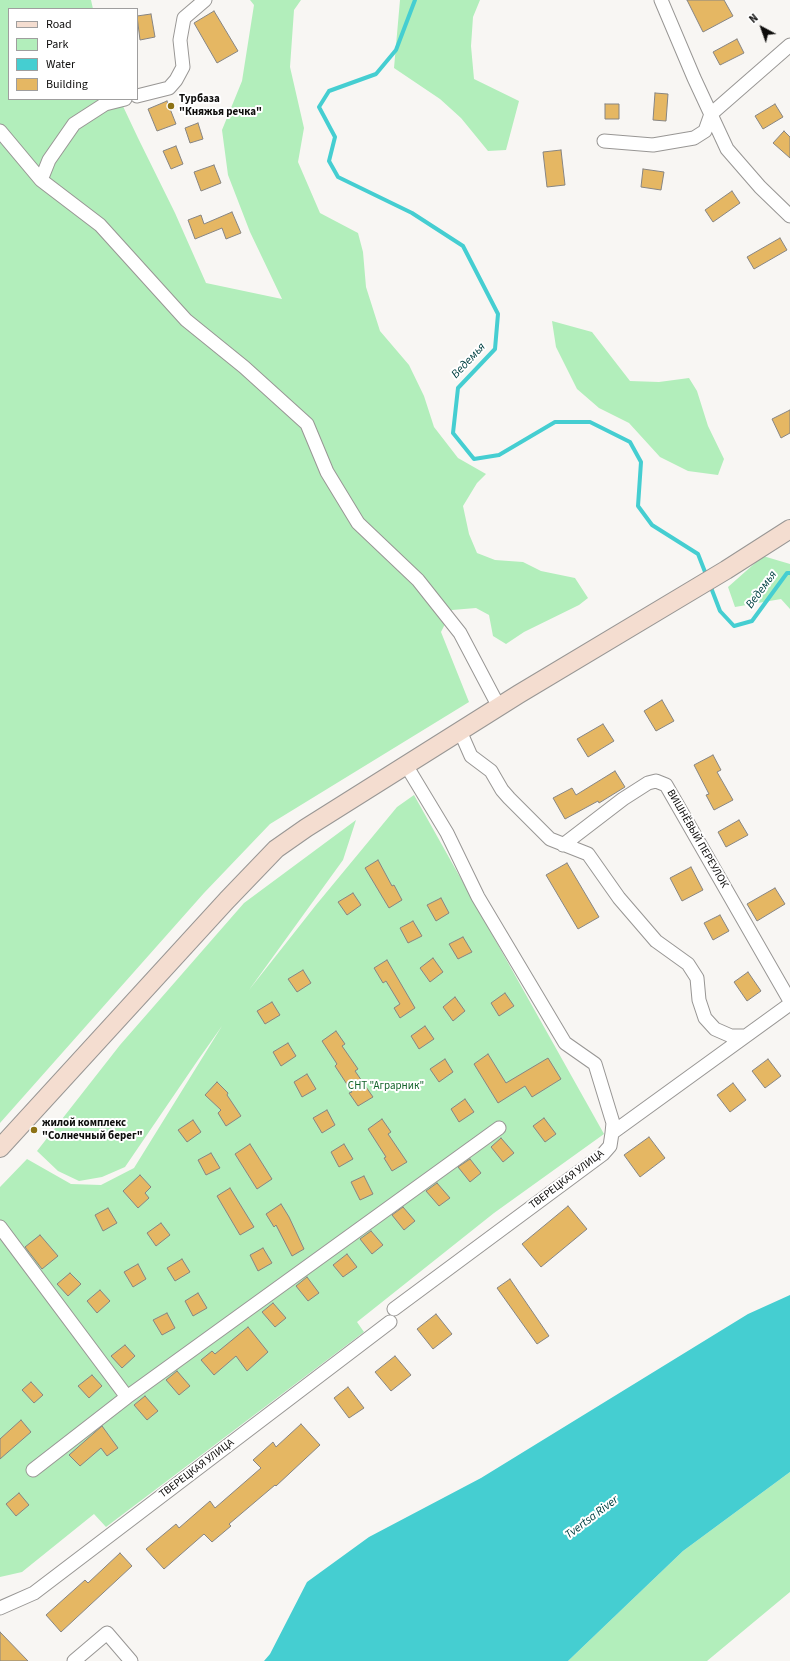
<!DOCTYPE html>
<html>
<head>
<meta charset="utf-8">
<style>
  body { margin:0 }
  #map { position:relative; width:790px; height:1661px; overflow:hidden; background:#f8f6f3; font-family:"Source Sans 3",sans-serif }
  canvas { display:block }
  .legend { position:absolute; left:8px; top:8px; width:130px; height:92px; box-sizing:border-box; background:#fff; border:1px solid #9f9e9e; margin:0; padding:5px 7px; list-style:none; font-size:12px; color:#0e0d0c }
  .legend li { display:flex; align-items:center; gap:8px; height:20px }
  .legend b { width:20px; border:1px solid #9f9e9e }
  .north { position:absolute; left:742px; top:8px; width:40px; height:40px; -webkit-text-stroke:3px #fff; paint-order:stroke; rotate:319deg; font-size:11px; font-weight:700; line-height:16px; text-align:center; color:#0e0d0c }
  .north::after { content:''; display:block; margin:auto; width:14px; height:18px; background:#0e0d0c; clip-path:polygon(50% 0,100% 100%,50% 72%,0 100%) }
</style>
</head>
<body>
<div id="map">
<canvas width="790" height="1661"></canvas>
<ul class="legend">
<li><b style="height:5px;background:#f4ddd0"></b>Road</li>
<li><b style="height:11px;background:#b2eebb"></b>Park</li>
<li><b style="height:11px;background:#45ced1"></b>Water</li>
<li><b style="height:11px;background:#e5b763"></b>Building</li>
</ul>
<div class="north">N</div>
</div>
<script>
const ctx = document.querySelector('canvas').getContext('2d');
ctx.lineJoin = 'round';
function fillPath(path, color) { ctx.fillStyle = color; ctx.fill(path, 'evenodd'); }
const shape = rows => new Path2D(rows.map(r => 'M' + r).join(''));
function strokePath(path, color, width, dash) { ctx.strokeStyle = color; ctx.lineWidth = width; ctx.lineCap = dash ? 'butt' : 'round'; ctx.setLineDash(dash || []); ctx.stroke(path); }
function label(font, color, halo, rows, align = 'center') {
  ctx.font = font + ' "Source Sans 3",sans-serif'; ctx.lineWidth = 4; ctx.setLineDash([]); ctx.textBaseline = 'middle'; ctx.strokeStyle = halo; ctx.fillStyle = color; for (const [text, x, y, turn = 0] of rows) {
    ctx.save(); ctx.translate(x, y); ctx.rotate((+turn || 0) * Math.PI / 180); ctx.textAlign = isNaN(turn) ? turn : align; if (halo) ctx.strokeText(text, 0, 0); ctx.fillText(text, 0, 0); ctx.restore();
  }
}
const green = shape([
  [0,0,91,0,93,9,9,9,9,99,122,99,121,102,138,138,175,213,206,283,282,299,250,232,228,175,222,130,242,81,254,5,250,0,301,0,294,10,290,67,304,128,298,162,320,213,358,233,363,252,366,287,380,331,409,365,424,396,434,427,458,458,486,474,477,483,463,506,469,534,477,553,495,560,523,562,541,571,575,578,588,598,579,605,524,632,506,644,493,636,489,615,476,608,452,610,441,632,469,702,270,824,204,893,0,1123],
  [400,0,480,0,473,17,471,46,474,79,519,101,506,150,488,151,461,118,440,99,394,68],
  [552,321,592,332,630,381,659,382,689,378,697,391,708,426,724,459,718,475,688,471,660,457,629,423,599,408,577,389,556,347],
  [763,556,790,564,790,609,781,599,735,607,728,587],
  [414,795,604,1134,494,1213,357,1322,364,1332,106,1527,94,1514,22,1572,0,1577,0,1187,27,1159,71,1184,101,1185,134,1168,222,1026,198,1060,125,1167,102,1177,79,1181,58,1171,37,1151,120,1045,244,903,356,820,343,860,249,990,316,905,397,807],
  [790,1472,790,1592,707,1661,568,1661,683,1551]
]);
const water = shape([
  [790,1295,790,1472,683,1551,568,1661,264,1661,270,1654,307,1582,369,1537,481,1478,748,1314]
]);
const stream = shape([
  [415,0,396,50,376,74,329,91,319,107,335,137,329,161,338,177,412,213,463,246,498,314,495,349,458,388,453,433,474,459,499,455,555,422,590,422,630,442,641,462,638,506,652,525,698,554,707,577],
  [710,585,720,611,734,626,752,621,787,573,790,573]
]);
const building = shape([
  [687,0,724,0,733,16,703,32,687,0],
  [214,11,238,51,217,63,194,23,214,11],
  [151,14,155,37,140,40,137,16,151,14],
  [737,39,744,53,720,65,713,52,737,39],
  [655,93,668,94,666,121,653,120,655,93],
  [167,101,176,124,157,131,148,109,167,101],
  [605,104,619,104,619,119,605,119,605,104],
  [775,104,783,117,763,129,755,116,775,104],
  [198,123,203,139,190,143,185,128,198,123],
  [784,131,790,137,790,158,773,143,784,131],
  [176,146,183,164,171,169,163,151,176,146],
  [561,150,565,185,547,187,543,152,561,150],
  [214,165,221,183,201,191,194,172,214,165],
  [643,169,664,172,661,190,641,187,643,169],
  [732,191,740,203,713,222,705,210,732,191],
  [232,212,241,233,226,239,222,228,195,239,188,220,201,215,204,224,232,212],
  [780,238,787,250,754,269,747,257,780,238],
  [790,410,790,433,781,438,772,419,790,410],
  [662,700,674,721,656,731,644,711,662,700],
  [603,724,614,741,588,757,577,739,603,724],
  [713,755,721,770,717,772,733,800,714,810,706,795,709,794,694,765,713,755],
  [615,771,625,787,599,803,598,801,565,819,553,798,572,788,576,795,615,771],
  [739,820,748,835,726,847,718,832,739,820],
  [378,860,392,886,394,885,402,900,389,908,365,868,378,860],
  [567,863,599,917,578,929,546,875,567,863],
  [691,867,703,890,682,901,670,878,691,867],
  [775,888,785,904,757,921,747,904,775,888],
  [353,893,361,905,347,915,338,902,353,893],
  [441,898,449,913,436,921,427,905,441,898],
  [720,915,729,931,713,940,704,923,720,915],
  [413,921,422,936,408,943,400,928,413,921],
  [463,937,472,952,458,959,449,944,463,937],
  [433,958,443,972,430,982,420,968,433,958],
  [387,960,415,1008,400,1018,394,1008,400,1004,386,981,383,983,374,968,387,960],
  [303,970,311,983,297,992,288,979,303,970],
  [748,972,761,991,747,1001,734,982,748,972],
  [505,993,514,1006,499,1016,491,1003,505,993],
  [455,997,465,1011,453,1021,443,1007,455,997],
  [272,1002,280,1015,265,1024,257,1011,272,1002],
  [425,1026,434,1039,419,1049,411,1036,425,1026],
  [336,1031,345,1044,342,1046,358,1069,355,1071,373,1097,358,1106,349,1093,352,1092,335,1066,337,1064,322,1041,336,1031],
  [288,1043,296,1056,281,1066,273,1052,288,1043],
  [488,1054,506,1083,548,1058,561,1079,532,1097,525,1086,498,1103,474,1064,488,1054],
  [445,1059,453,1072,439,1082,430,1069,445,1059],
  [768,1059,781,1076,765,1088,752,1071,768,1059],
  [307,1074,316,1089,302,1097,294,1082,307,1074],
  [217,1082,228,1093,227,1095,241,1116,226,1126,218,1113,221,1110,205,1095,217,1082],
  [733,1083,746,1100,730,1112,717,1095,733,1083],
  [465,1099,474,1112,459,1122,451,1109,465,1099],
  [327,1110,335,1125,322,1133,313,1118,327,1110],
  [544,1118,556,1134,545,1142,533,1126,544,1118],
  [382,1119,391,1132,388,1134,407,1162,392,1171,384,1158,386,1157,368,1129,382,1119],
  [193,1120,201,1132,187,1142,178,1130,193,1120],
  [649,1137,665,1158,640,1177,624,1155,649,1137],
  [501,1138,514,1153,503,1162,491,1147,501,1138],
  [250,1144,272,1179,257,1189,235,1154,250,1144],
  [344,1144,353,1159,339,1167,331,1152,344,1144],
  [211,1153,220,1168,206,1175,198,1160,211,1153],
  [470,1159,481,1173,470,1182,458,1167,470,1159],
  [140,1175,151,1187,145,1193,149,1198,138,1208,123,1191,140,1175],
  [364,1176,373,1194,360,1200,351,1182,364,1176],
  [437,1183,450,1198,439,1206,426,1191,437,1183],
  [230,1188,254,1227,240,1235,217,1196,230,1188],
  [281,1204,289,1217,304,1249,292,1256,276,1225,274,1227,266,1214,281,1204],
  [568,1206,587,1229,541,1267,522,1244,568,1206],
  [403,1207,415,1221,404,1230,392,1215,403,1207],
  [108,1208,117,1223,103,1231,95,1215,108,1208],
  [161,1223,170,1235,156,1246,147,1233,161,1223],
  [371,1231,383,1245,372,1254,360,1239,371,1231],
  [40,1235,58,1256,42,1269,25,1247,40,1235],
  [263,1248,272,1263,258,1271,250,1255,263,1248],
  [347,1254,357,1267,343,1277,333,1265,347,1254],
  [182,1259,190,1272,175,1281,167,1268,182,1259],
  [138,1264,146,1279,133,1287,124,1272,138,1264],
  [70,1273,81,1284,68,1296,57,1284,70,1273],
  [307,1277,319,1293,308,1301,296,1286,307,1277],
  [510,1279,549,1336,537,1344,497,1288,510,1279],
  [100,1290,110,1301,97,1313,87,1301,100,1290],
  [198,1293,207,1308,193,1316,185,1301,198,1293],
  [273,1303,286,1318,275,1327,262,1312,273,1303],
  [167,1313,175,1328,162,1335,153,1320,167,1313],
  [436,1314,452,1334,433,1349,417,1329,436,1314],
  [248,1327,268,1352,247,1371,236,1356,214,1375,201,1360,212,1351,215,1354,248,1327],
  [125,1345,135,1356,122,1368,111,1356,125,1345],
  [395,1356,411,1375,391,1391,375,1372,395,1356],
  [177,1371,190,1386,179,1395,166,1380,177,1371],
  [92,1375,102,1386,89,1398,78,1386,92,1375],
  [31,1382,43,1395,34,1403,22,1390,31,1382],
  [348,1387,364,1408,349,1418,334,1398,348,1387],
  [145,1396,158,1411,147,1420,134,1405,145,1396],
  [21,1420,31,1432,0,1459,0,1439,21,1420],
  [301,1424,320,1445,276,1486,275,1485,229,1524,231,1526,212,1542,204,1534,164,1569,146,1549,176,1524,179,1528,210,1501,215,1508,261,1468,253,1460,273,1442,276,1447,301,1424],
  [102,1426,118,1448,107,1456,101,1448,80,1466,69,1455,102,1426],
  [19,1493,29,1505,16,1516,6,1504,19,1493],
  [120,1553,132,1566,61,1632,46,1615,85,1580,88,1583,120,1553],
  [0,1632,28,1661,0,1661,0,1632]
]);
const street = shape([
  [661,0,694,78,727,149,760,187,790,216],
  [137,96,169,88,176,80,183,67,180,40,184,18,205,0],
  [0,131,41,180,100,225,186,320,244,367,307,424,327,472,358,523,418,580,460,633,499,707],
  [604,141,653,145,694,138,705,131,711,114,790,45],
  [41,180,49,160,74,124,105,104,125,99],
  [460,731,471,756,491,771,502,790,509,798,550,839,588,854,619,898,656,941,688,964,697,978,699,1000,705,1018,715,1029,731,1036,746,1036],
  [406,765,447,833,478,897,565,1043,595,1064,613,1123,612,1133],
  [563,845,623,799,648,783,656,781,666,785,790,1001],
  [0,1227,127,1397],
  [394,1309,603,1154,610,1146,612,1133,790,1004],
  [33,1470,127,1397,499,1128],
  [0,1608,34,1593,390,1322],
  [74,1661,107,1633,131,1661]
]);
const secondary = shape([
  [0,1148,227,900,276,849,306,828,519,694,726,570,790,529]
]);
const markers = [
  [171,106,4,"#8d7215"],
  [34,1130,4,"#8d7215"]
];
const poiNames = [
  ["Турбаза",179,100],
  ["\"Княжья речка\"",179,113],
  ["жилой комплекс",42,1124],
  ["\"Солнечный берег\"",42,1137]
];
const streetNames = [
  ["ВИШНЁВЫЙ ПЕРЕУЛОК",697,839,60],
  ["ТВЕРЕЦКАЯ УЛИЦА",567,1180,-37],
  ["ТВЕРЕЦКАЯ УЛИЦА",197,1469,-37]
];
const parkNames = [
  ["СНТ \"Аграрник\"",386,1087]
];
const waterNames = [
  ["Ведемья",469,361,-47],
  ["Ведемья",762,590,-54],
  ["Tvertsa River",592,1518,-37]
];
fillPath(green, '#b2eebb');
fillPath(water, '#45ced1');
strokePath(stream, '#45ced1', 4);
fillPath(building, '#e5b763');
strokePath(building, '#878583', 1);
strokePath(street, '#989694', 15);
strokePath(secondary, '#989694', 20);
strokePath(street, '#fff', 13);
strokePath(secondary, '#f4ddd0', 18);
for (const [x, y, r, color] of markers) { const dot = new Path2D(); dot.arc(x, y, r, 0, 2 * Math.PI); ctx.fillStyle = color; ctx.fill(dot); strokePath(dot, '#fff', 1.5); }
label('bold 11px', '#0e0d0c', '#fff', poiNames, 'left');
label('11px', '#0e0d0c', '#fff', streetNames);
label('11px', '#14642c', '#fff', parkNames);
label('italic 12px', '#004042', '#fff', waterNames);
</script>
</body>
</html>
